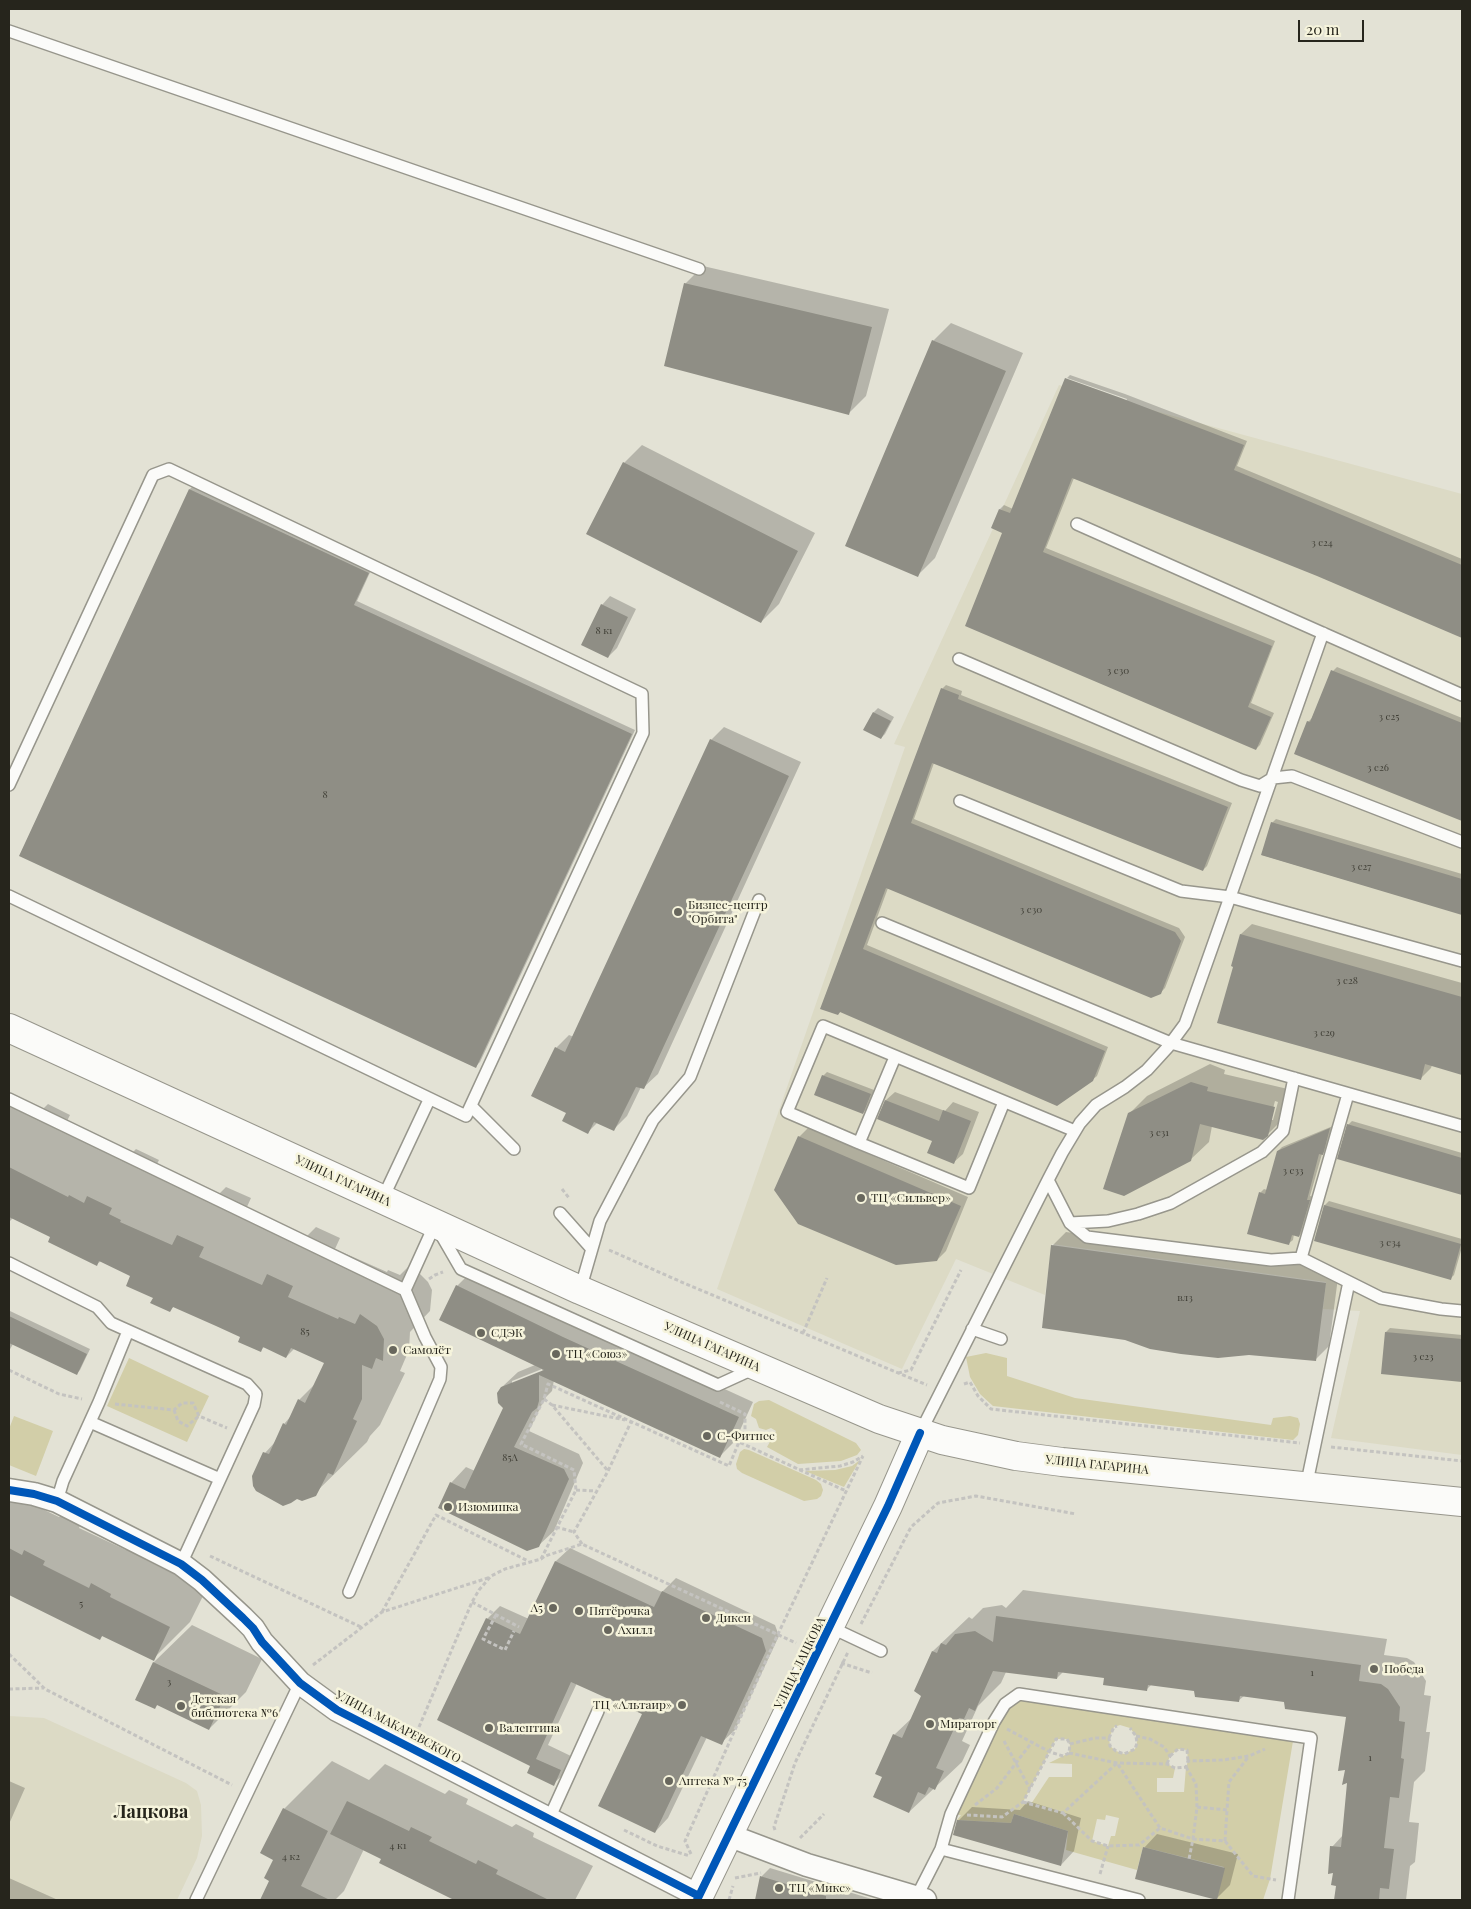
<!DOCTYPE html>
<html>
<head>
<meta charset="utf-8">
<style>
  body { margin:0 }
  #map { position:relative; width:1471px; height:1909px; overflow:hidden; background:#e3e2d5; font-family:"Playfair Display",serif }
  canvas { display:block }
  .frame { position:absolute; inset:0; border:10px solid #26251c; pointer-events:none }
  .scale { position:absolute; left:1298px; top:20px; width:66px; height:22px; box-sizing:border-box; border:2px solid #26251c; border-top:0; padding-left:6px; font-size:15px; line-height:18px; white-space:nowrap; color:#26251c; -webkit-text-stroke:4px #f6f4dc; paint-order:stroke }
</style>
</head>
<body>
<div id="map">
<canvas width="1471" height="1909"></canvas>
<div class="frame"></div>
<div class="scale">20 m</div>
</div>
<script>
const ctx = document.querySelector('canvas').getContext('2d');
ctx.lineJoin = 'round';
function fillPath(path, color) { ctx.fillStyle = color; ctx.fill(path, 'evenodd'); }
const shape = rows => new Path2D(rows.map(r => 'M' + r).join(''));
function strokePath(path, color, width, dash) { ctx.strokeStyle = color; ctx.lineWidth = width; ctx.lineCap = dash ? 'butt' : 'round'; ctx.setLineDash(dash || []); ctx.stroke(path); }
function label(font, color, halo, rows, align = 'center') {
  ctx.font = font + ' "Playfair Display",serif'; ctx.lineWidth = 5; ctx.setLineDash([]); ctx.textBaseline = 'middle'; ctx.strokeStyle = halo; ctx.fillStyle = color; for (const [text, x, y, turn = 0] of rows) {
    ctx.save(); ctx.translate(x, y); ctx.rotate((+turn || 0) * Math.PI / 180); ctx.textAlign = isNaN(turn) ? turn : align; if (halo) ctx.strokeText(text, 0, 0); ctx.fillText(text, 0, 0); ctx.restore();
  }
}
const built = shape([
  [1059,385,1462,494,1462,1455,1331,1438,1360,1311,1323,1309,1326,1282,1052,1244,1045,1295,956,1259,902,1369,717,1289,905,747,894,744],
  [9,1716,44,1718,186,1783,197,1791,201,1805,202,1836,197,1858,177,1900,9,1900]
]);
const green = shape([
  [986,1353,1007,1358,1007,1376,1075,1398,1271,1425,1273,1418,1290,1416,1298,1418,1300,1424,1298,1435,1293,1440,993,1406,980,1394,970,1377,966,1357],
  [129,1358,209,1396,187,1442,107,1406],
  [769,1400,856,1443,861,1450,857,1455,841,1461,798,1464,767,1447,776,1431,771,1428,766,1430,759,1428,756,1419,751,1416,754,1404,759,1401],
  [14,1416,53,1431,36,1476,9,1465,9,1429],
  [744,1449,749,1450,816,1480,821,1484,823,1490,821,1496,817,1499,804,1501,742,1473,737,1469,736,1464,740,1452],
  [860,1460,844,1487,805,1471,835,1470,852,1466],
  [1019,1694,1294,1735,1270,1879,1263,1900,1217,1900,1224,1867,1143,1847,1137,1870,1066,1850,1068,1831,1014,1814,1011,1823,957,1820,961,1815,951,1814,994,1722],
  [1120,1725,1130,1728,1136,1736,1137,1743,1135,1749,1124,1754,1116,1751,1110,1746,1109,1738,1114,1727],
  [1056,1739,1067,1739,1070,1745,1069,1753,1049,1763,1072,1764,1072,1777,1049,1777,1031,1804,1023,1802],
  [1178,1749,1187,1750,1188,1761,1186,1767,1184,1792,1157,1792,1157,1778,1173,1778,1175,1768,1167,1764,1170,1756],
  [1106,1815,1119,1818,1115,1836,1111,1836,1108,1846,1092,1841,1097,1819,1105,1820]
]);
const shadow = shape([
  [703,266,889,309,866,396,848,414,685,284],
  [951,323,1023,353,935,558,917,576,933,341],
  [1070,375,1125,394,1247,441,1237,466,1462,559,1462,636,1317,575,1074,478,1046,548,1275,641,1251,703,1274,713,1260,745,1256,749,1004,533,993,528,1000,509,1004,505,1013,509,1126,401,1127,399,1067,378],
  [642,445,815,533,779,604,761,622,624,463],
  [194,485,372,568,357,601,635,730,480,1062,476,1066,20,855,190,489],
  [610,596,636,609,617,648,608,657,602,605],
  [1337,667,1462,718,1462,819,1296,753,1308,722,1312,718,1333,671],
  [946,685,962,691,961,695,1232,803,1207,866,1203,870,934,763,914,819,1179,928,1185,937,1165,988,1160,993,888,888,867,945,1108,1047,1097,1076,1092,1080,841,1011,838,1014,942,689],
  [878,708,894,717,885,734,881,738,874,712],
  [724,727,801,762,658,1074,644,1087,641,1087,627,1116,613,1130,598,1122,588,1132,567,1112,556,1048,569,1035,574,1037,711,740],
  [1276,819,1462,874,1462,914,1262,855,1272,823],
  [1252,924,1462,983,1462,1073,1432,1065,1431,1068,1420,1079,1232,965,1241,934],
  [1210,1064,1225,1070,1224,1074,1292,1090,1285,1117,1263,1139,1212,1126,1209,1142,1190,1160,1129,1114,1147,1096],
  [1275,1101,1278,1102,1273,1120,1270,1120],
  [827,1072,874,1090,867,1109,863,1113,823,1076],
  [895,1092,945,1111,953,1102,979,1112,963,1154,954,1162,933,1140,879,1119,886,1100],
  [9,1098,40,1112,48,1104,70,1115,66,1123,131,1154,136,1149,159,1160,156,1166,217,1196,226,1187,251,1198,246,1209,307,1236,316,1227,340,1238,335,1249,387,1272,388,1270,400,1275,409,1266,420,1274,428,1282,432,1290,430,1311,410,1332,409,1350,400,1371,405,1373,380,1425,370,1436,367,1442,311,1497,265,1453,276,1441,284,1424,291,1416,299,1400,315,1384,326,1362,295,1348,286,1357,264,1347,260,1351,242,1337,174,1306,170,1310,132,1276,101,1261,96,1265,52,1237,13,1218,9,1222],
  [1352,1121,1462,1153,1462,1194,1339,1158,1348,1125],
  [1333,1126,1326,1150,1322,1154,1310,1196,1313,1197,1303,1232,1299,1236,1294,1234,1293,1240,1288,1244,1260,1193,1264,1189,1267,1190,1278,1151,1282,1147],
  [808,1128,968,1197,946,1251,937,1260,799,1137],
  [1329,1201,1462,1239,1462,1247,1454,1275,1450,1279,1315,1240,1325,1205],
  [1066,1232,1339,1270,1329,1346,1315,1360,1052,1246],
  [472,1271,578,1322,753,1402,735,1441,720,1456,554,1380,552,1391,545,1398,529,1431,579,1454,583,1463,554,1531,538,1546,451,1483,466,1467,475,1471,505,1408,502,1387,518,1372,535,1365,457,1286],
  [542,1369,543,1372,512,1384,512,1381],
  [10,1311,90,1349,80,1370,76,1374,13,1344,9,1351],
  [1390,1328,1462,1335,1462,1381,1383,1373,1386,1332],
  [9,1493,59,1517,63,1514,81,1523,79,1528,126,1550,129,1547,148,1556,146,1560,206,1590,190,1622,153,1659,103,1635,100,1638,9,1593],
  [570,1548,662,1592,676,1578,775,1625,779,1636,735,1730,721,1743,707,1737,668,1818,655,1832,643,1714,577,1683,548,1745,573,1757,567,1771,553,1784,532,1765,487,1619,500,1606,529,1619,556,1561],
  [1023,1590,1387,1639,1384,1655,1407,1658,1414,1662,1426,1681,1424,1695,1431,1696,1426,1732,1430,1732,1425,1771,1414,1782,1409,1822,1419,1823,1415,1862,1410,1866,1406,1900,1335,1900,1337,1885,1332,1847,1343,1835,1349,1781,1346,1768,1347,1716,1285,1701,1244,1696,1238,1701,1195,1689,1152,1684,1147,1689,1105,1677,1063,1672,1057,1678,1006,1672,1001,1683,978,1706,962,1741,970,1745,962,1762,909,1812,884,1776,894,1735,914,1716,923,1695,933,1651,969,1617,972,1619,983,1608,1002,1605,1006,1608],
  [192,1625,262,1659,246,1692,209,1729,158,1704,154,1708,136,1699,154,1662],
  [332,1761,369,1780,385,1764,445,1794,449,1790,468,1799,466,1804,512,1827,516,1824,534,1833,533,1837,593,1866,575,1900,457,1900,381,1863,383,1858,364,1849,344,1891,335,1900,261,1900,271,1880,284,1809],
  [9,1781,25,1788,9,1824],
  [1028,1801,1081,1818,1074,1851,1061,1865,958,1821,972,1807,1020,1810],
  [1157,1834,1238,1854,1230,1885,1216,1899,1144,1848],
  [770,1868,875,1900,756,1900,762,1876],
  [9,1878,58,1900,9,1900]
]);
const building = shape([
  [684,283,872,327,849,415,664,366],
  [932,340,1006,371,918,577,845,546],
  [1065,378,1121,398,1244,445,1234,470,1462,565,1462,638,1317,576,1072,478,1043,552,1272,646,1248,707,1271,717,1256,750,965,626,1002,533,991,528,999,509,1010,513],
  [623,462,798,551,761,623,586,534],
  [189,489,369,573,354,605,632,734,476,1068,19,856],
  [601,604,628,617,608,658,581,645],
  [1331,670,1462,723,1462,821,1294,754,1307,721,1310,722],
  [941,688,959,695,958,699,1228,807,1203,871,932,763,911,823,1175,932,1181,941,1161,994,1151,998,886,888,863,949,1105,1051,1093,1081,1057,1106,840,1012,838,1015,820,1009],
  [873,712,891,721,881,739,863,730],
  [710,739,789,776,644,1089,636,1087,614,1131,594,1122,588,1134,562,1121,566,1113,531,1096,555,1047,565,1052],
  [1271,822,1462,879,1462,915,1261,855],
  [1240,934,1462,997,1462,1075,1425,1064,1421,1080,1217,1023,1233,967,1231,966],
  [822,1075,871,1094,863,1114,814,1095],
  [1191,1082,1208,1087,1207,1091,1275,1107,1268,1136,1263,1140,1200,1124,1191,1161,1124,1196,1103,1189,1128,1113],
  [885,1100,939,1121,943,1110,971,1121,954,1164,927,1153,932,1141,877,1119],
  [1347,1124,1462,1158,1462,1195,1337,1159],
  [1330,1128,1323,1155,1319,1154,1307,1200,1310,1200,1299,1237,1292,1235,1289,1245,1247,1234,1259,1192,1265,1194,1277,1151],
  [798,1136,961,1206,937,1261,896,1265,798,1224,774,1190],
  [9,1167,68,1197,69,1195,84,1203,87,1196,112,1208,109,1214,121,1220,120,1222,172,1245,177,1235,204,1247,199,1257,262,1285,267,1274,293,1286,288,1297,338,1319,339,1317,355,1324,360,1314,377,1326,384,1339,383,1361,376,1358,372,1369,362,1365,362,1399,353,1419,357,1421,333,1475,328,1473,316,1496,302,1501,297,1499,291,1503,283,1506,256,1491,253,1486,252,1476,263,1452,269,1454,283,1423,286,1425,298,1399,305,1403,324,1363,291,1348,286,1358,263,1347,261,1352,238,1342,240,1337,216,1326,173,1307,170,1312,150,1303,153,1298,126,1286,130,1276,99,1261,97,1266,48,1242,50,1237,9,1217],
  [1324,1205,1461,1244,1451,1280,1314,1241],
  [1051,1245,1326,1283,1316,1361,1249,1355,1218,1358,1181,1354,1150,1349,1125,1340,1042,1328],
  [456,1285,563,1337,739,1417,720,1458,539,1375,539,1401,537,1408,532,1412,514,1447,564,1469,569,1479,539,1547,527,1551,438,1508,450,1482,465,1489,503,1408,498,1403,497,1393,501,1387,544,1370,439,1320],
  [9,1316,87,1354,77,1375,9,1343],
  [1385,1332,1462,1339,1462,1382,1381,1374],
  [9,1548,22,1555,24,1550,45,1561,43,1565,89,1588,91,1583,111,1594,110,1597,170,1627,154,1661,102,1636,100,1640,9,1595],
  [555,1561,654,1607,662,1591,762,1638,766,1651,722,1745,701,1736,655,1833,598,1806,642,1714,571,1682,536,1759,561,1770,554,1786,527,1773,530,1766,437,1720,486,1618,520,1634],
  [996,1616,1361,1665,1359,1681,1381,1684,1388,1689,1400,1707,1399,1721,1405,1722,1401,1758,1404,1759,1399,1798,1390,1797,1384,1848,1394,1849,1389,1889,1380,1888,1379,1900,1334,1900,1336,1886,1331,1885,1333,1873,1328,1874,1330,1846,1341,1847,1347,1783,1342,1785,1345,1770,1338,1771,1346,1717,1285,1709,1284,1702,1240,1696,1239,1702,1195,1697,1194,1691,1148,1685,1147,1691,1103,1685,1104,1678,1058,1672,1057,1679,993,1671,975,1711,969,1708,964,1719,959,1718,936,1768,944,1771,935,1790,929,1787,925,1795,918,1792,909,1813,873,1797,882,1777,875,1774,893,1734,902,1738,921,1696,914,1691,932,1651,937,1653,941,1643,946,1645,955,1634,975,1631,993,1642],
  [153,1662,225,1696,209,1730,157,1705,155,1709,135,1700],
  [347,1801,409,1831,411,1827,432,1837,429,1841,476,1864,478,1860,498,1870,496,1874,549,1900,454,1900,379,1863,381,1859,330,1834],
  [283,1808,328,1831,301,1886,330,1900,260,1900,269,1881,264,1878,273,1860,260,1853],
  [1014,1814,1068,1831,1061,1866,953,1835,957,1820,1011,1823],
  [1143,1847,1225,1868,1217,1900,1135,1879],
  [760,1876,826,1896,826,1900,755,1900]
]);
const path = shape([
  [562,1189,569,1198],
  [609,1250,686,1284,927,1385],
  [429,1279,435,1275,443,1272],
  [803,1333,827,1278],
  [9,1370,59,1394,82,1399],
  [898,1373,911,1370,961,1270],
  [964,1384,970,1382,978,1396,991,1409,1300,1443],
  [544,1399,552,1405,608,1471],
  [720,1402,745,1414,745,1430,739,1442,846,1491],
  [115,1404,174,1410,182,1403,193,1403,199,1416,227,1428],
  [552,1405,625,1420],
  [174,1410,178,1421,187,1426,199,1416],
  [1331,1447,1462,1461],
  [799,1470,840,1466,853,1462,863,1456],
  [576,1490,596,1491],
  [556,1527,574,1532],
  [582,1544,574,1532,608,1471,631,1422],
  [210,1556,361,1627],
  [541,1559,576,1490,574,1470,521,1444,544,1399,548,1384,729,1466,739,1442],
  [472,1602,519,1627],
  [382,1612,436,1515,528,1561],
  [496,1615,483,1639,505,1650,514,1631],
  [861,1624,911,1527,938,1503,976,1496,1076,1514],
  [9,1654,45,1689,232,1785],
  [841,1663,872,1673],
  [313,1665,382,1612,491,1577],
  [9,1689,44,1688],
  [419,1727,472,1602,479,1590,491,1576,505,1569,541,1559,545,1556,582,1544,796,1643],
  [1007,1729,1050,1752,1063,1756,1069,1753,1070,1744,1095,1738,1109,1738,1110,1746,1116,1751,1124,1754,1135,1749,1137,1743,1136,1736,1130,1728],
  [1136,1736,1150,1739,1164,1747,1170,1756,1167,1764],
  [1109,1738,1114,1727,1117,1726],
  [1004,1741,1030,1789],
  [1069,1753,1117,1763,1167,1764,1175,1768,1186,1767,1188,1761,1223,1760,1249,1756,1265,1749],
  [1170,1756,1178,1749,1187,1750,1188,1761],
  [1186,1767,1196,1784,1197,1807,1193,1839,1189,1859],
  [1023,1802,1063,1813,1117,1763,1160,1828,1193,1839,1225,1841,1253,1876,1276,1880],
  [975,1805,997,1788,1032,1742],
  [1197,1807,1227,1810,1229,1782,1249,1756],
  [1063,1813,1092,1841,1108,1846,1139,1845,1160,1828],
  [967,1815,1002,1817,1023,1802,1056,1739,1067,1739,1070,1744],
  [624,1830,657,1846,690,1856],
  [775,1830,774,1827,795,1763,848,1652],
  [800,1838,824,1814],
  [1225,1841,1227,1810],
  [691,1854,685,1841,778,1634,863,1456],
  [1100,1874,1108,1846],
  [735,1878,761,1873],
  [729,1900,733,1886]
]);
const lane = shape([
  [9,31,699,269],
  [1077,524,1462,695],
  [959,659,1241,780,1260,786,1273,778,1292,776,1462,842],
  [9,785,153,475,169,469,642,694,643,733,466,1116,9,896],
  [960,801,1181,891,1230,897,1323,633],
  [882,923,1171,1043,1462,1126],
  [895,1057,859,1143,969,1188,1004,1102],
  [9,1099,405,1290,425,1337,441,1367,440,1379,349,1592],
  [471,1106,514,1149],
  [859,1143,787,1112,823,1026,1075,1131],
  [1048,1180,1070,1223,1087,1237,1271,1260,1301,1258,1381,1298,1441,1309,1462,1311],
  [382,1200,429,1100],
  [560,1213,592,1249],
  [1070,1223,1108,1221,1138,1214,1171,1203,1262,1152,1283,1131,1294,1078],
  [439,1231,461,1269,718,1385,753,1369],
  [1301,1258,1348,1094],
  [9,1263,97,1307,111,1323,247,1384,256,1394,254,1405,181,1564],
  [405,1290,435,1224],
  [580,1290,600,1221,653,1120,690,1077,759,900],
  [972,1329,1001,1339],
  [90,1422,220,1479],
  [920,1433,1048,1180,1062,1153,1080,1123,1096,1105,1125,1087,1147,1070,1168,1047,1185,1024,1230,897,1462,961],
  [1306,1487,1349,1282],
  [57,1501,63,1481,99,1402,128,1331],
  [830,1627,881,1651],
  [549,1819,598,1711],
  [941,1849,951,1814,994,1722,1005,1704,1019,1694,1311,1738,1288,1900],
  [916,1898,941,1849,1139,1900],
  [196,1900,300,1683]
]);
const street = shape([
  [9,1490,34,1494,57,1501,181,1564,202,1580,243,1618,253,1628,262,1642,300,1683,337,1710,699,1896],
  [728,1835,807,1865,925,1900]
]);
const secondary = shape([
  [697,1900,888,1506,920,1433]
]);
const primary = shape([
  [9,1028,580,1290,879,1419,942,1440,1016,1456,1062,1462,1462,1502]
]);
const cycleway = shape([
  [9,1490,34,1494,57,1501,181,1564,202,1580,243,1618,253,1628,262,1642,300,1683,337,1710,699,1896],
  [697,1900,888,1506,920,1433]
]);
const markers = [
  [678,912,5,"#68675d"],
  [861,1198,5,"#68675d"],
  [481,1333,5,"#68675d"],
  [393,1350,5,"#68675d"],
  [556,1354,5,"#68675d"],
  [707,1436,5,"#68675d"],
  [448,1507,5,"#68675d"],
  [553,1608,5,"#68675d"],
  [579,1611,5,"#68675d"],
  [706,1618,5,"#68675d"],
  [608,1630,5,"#68675d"],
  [1374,1669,5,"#68675d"],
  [682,1705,5,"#68675d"],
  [181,1706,5,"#68675d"],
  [930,1724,5,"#68675d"],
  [489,1728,5,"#68675d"],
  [669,1781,5,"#68675d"],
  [779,1888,5,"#68675d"]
];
const numberNames = [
  ["3 с24",1322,543],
  ["8 к1",604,631],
  ["3 с30",1118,671],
  ["3 с25",1389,717],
  ["3 с26",1378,768],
  ["8",325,795],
  ["3 с27",1361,867],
  ["3 с30",1031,910],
  ["3 с28",1347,981],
  ["3 с29",1324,1033],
  ["3 с31",1159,1133],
  ["3 с33",1293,1171],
  ["3 с34",1390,1243],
  ["вл3",1185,1298],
  ["85",305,1332],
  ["3 с23",1423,1357],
  ["85А",510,1458],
  ["5",81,1604],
  ["1",1312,1673],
  ["3",169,1682],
  ["1",1370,1758],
  ["4 к1",398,1846],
  ["4 к2",291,1857]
];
const poiNames = [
  ["Бизнес-центр",688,905],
  ["\"Орбита\"",688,919],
  ["ТЦ «Сильвер»",871,1198],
  ["СДЭК",491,1333],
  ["Самолёт",403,1350],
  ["ТЦ «Союз»",566,1354],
  ["С-Фитнес",717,1436],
  ["Изюминка",458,1507],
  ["А5",543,1608,"right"],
  ["Пятёрочка",589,1611],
  ["Дикси",716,1618],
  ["Ахилл",618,1630],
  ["Победа",1384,1669],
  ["Детская",191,1699],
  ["библиотека №6",191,1713],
  ["ТЦ «Альтаир»",672,1705,"right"],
  ["Мираторг",940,1724],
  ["Валентина",499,1728],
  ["Аптека № 75",679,1781],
  ["ТЦ «Микс»",789,1888]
];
const streetNames = [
  ["УЛИЦА ГАГАРИНА",343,1181,25],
  ["УЛИЦА ГАГАРИНА",712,1347,24],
  ["УЛИЦА ГАГАРИНА",1097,1465,6],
  ["УЛИЦА ЛАЦКОВА",800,1663,-64],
  ["УЛИЦА МАКАРЕВСКОГО",398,1727,28]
];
const districtNames = [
  ["Лацкова",151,1812]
];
fillPath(built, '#dcdac5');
fillPath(green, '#d2cea8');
fillPath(shadow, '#0003');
fillPath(building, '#8f8e85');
strokePath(lane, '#97968c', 14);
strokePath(street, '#97968c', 25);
strokePath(secondary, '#97968c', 30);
strokePath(primary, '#97968c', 30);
strokePath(path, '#c4c3c0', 3, [4, 2.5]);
strokePath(lane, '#fbfbf9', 11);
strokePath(street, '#fbfbf9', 22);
strokePath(secondary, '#fbfbf9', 28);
strokePath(primary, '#fbfbf9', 28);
strokePath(cycleway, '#0057b8', 8);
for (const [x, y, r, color] of markers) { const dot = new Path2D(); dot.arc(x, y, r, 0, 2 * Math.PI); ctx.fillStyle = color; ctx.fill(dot); strokePath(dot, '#f6f4dc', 2); }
label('10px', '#403f36', null, numberNames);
label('12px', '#26251c', '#f6f4dc', poiNames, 'left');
label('12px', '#26251c', '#f6f4dc', streetNames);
label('bold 18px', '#26251c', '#f6f4dc', districtNames);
</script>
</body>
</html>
